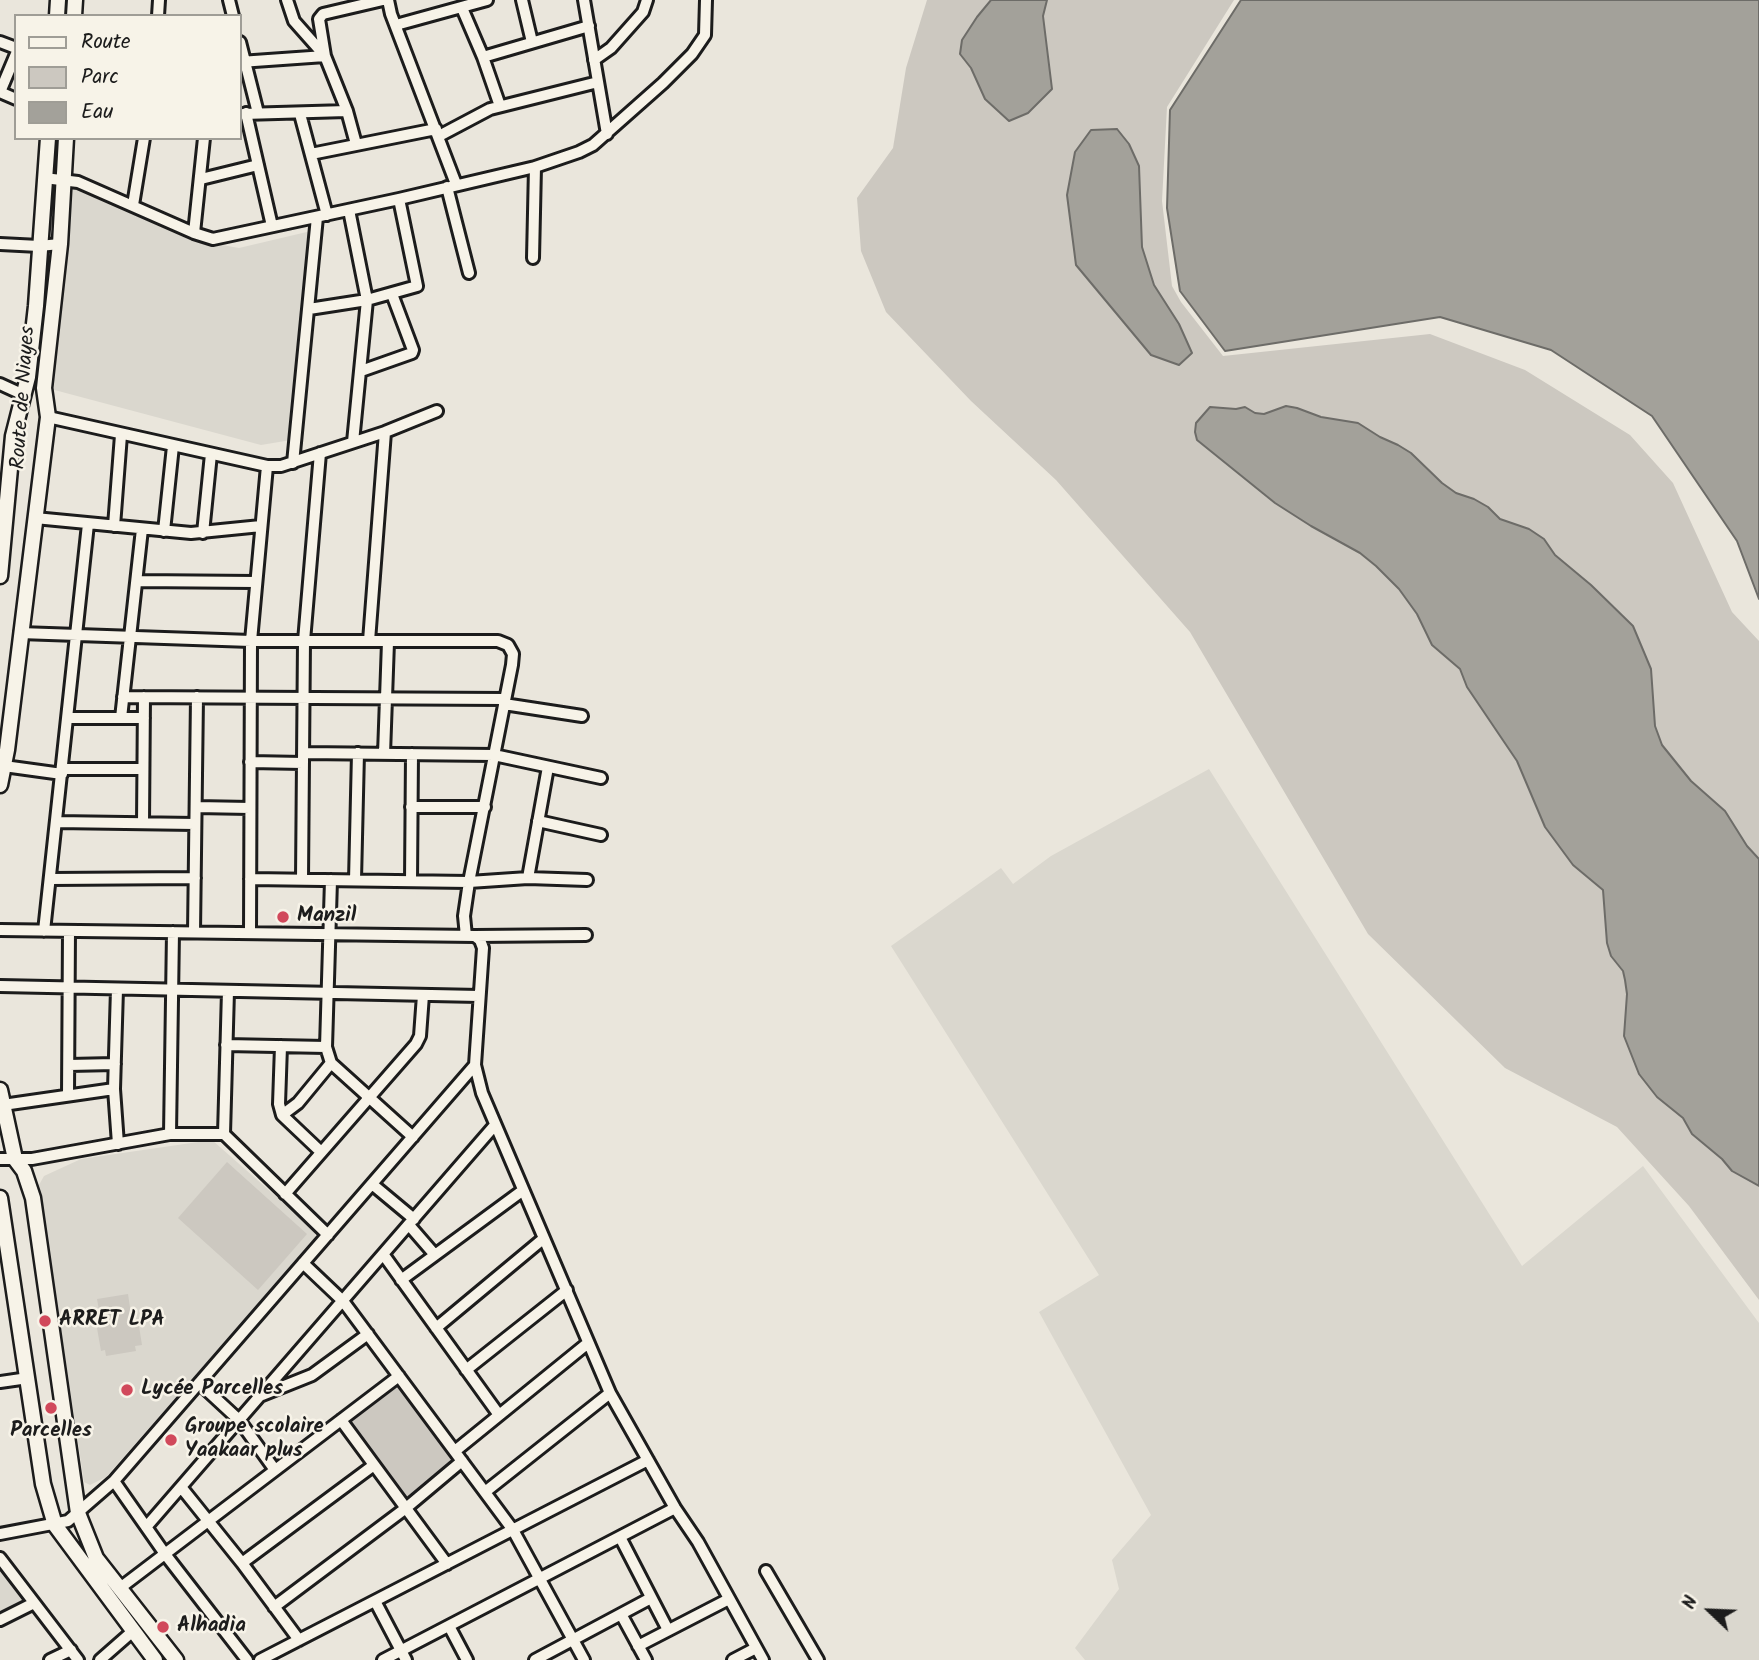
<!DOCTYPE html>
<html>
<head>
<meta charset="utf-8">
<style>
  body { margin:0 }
  #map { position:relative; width:1759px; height:1660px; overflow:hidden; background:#eae6dc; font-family:Kalam,sans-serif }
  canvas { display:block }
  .legend { position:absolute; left:14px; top:14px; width:228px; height:126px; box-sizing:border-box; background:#f7f3e8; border:2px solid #9f9d96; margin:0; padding:9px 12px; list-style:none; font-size:21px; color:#1c1c1c }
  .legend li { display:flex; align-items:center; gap:14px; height:35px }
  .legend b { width:35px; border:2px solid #9f9d96 }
  .north { position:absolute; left:1675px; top:1576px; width:70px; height:70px; -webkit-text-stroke:5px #f7f3e8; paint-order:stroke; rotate:293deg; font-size:19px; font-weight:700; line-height:28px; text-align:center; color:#1c1c1c }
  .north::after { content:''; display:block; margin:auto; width:24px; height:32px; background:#1c1c1c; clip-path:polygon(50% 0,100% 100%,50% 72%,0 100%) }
</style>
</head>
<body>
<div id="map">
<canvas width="1759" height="1660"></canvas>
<ul class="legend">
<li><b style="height:9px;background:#f7f3e8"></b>Route</li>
<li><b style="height:19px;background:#ccc8c0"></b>Parc</li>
<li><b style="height:19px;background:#a3a19a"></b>Eau</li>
</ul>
<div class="north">N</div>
</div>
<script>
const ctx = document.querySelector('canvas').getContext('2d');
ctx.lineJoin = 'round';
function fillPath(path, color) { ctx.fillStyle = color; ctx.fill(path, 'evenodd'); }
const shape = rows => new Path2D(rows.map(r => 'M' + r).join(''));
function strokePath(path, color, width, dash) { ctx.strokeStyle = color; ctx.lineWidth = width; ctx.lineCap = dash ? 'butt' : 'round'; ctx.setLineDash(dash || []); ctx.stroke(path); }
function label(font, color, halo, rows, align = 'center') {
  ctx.font = font + ' Kalam,sans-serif'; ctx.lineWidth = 5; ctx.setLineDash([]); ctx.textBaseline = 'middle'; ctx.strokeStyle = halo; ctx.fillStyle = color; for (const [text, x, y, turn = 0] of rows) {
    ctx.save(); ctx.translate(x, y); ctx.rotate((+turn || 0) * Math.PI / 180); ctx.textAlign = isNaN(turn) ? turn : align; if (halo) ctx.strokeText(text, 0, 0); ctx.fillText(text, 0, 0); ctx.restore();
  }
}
const built = shape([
  [71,183,188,239,239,248,311,231,291,440,261,445,47,388],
  [1209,769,1522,1266,1643,1166,1759,1323,1759,1660,1085,1660,1075,1648,1119,1589,1112,1560,1151,1515,1039,1312,1099,1275,891,946,1001,868,1013,884,1051,856],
  [212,1140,314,1230,316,1238,106,1477,90,1485,84,1482,39,1185,44,1176,81,1159],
  [0,1566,28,1601,0,1617]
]);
const green = shape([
  [927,0,1234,0,1167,107,1162,201,1172,286,1181,302,1223,356,1430,334,1525,370,1630,435,1673,483,1732,612,1759,641,1759,1300,1689,1206,1617,1127,1505,1068,1368,934,1190,632,1056,480,971,401,886,312,861,251,857,198,893,148,906,68],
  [227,1162,307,1234,258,1290,178,1218],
  [128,1294,132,1321,138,1320,142,1345,135,1346,136,1351,106,1356,105,1350,101,1351,97,1328,102,1327,97,1299],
  [399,1384,457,1461,406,1500,348,1423]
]);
const water = shape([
  [991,0,1047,0,1043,16,1052,89,1028,113,1009,121,985,99,971,68,960,54,962,40,977,17,991,0],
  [1241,0,1759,0,1759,599,1737,541,1652,416,1551,350,1440,317,1225,351,1180,291,1167,208,1170,110,1241,0],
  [1117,129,1129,144,1139,166,1142,247,1154,285,1179,324,1192,353,1179,365,1151,355,1076,265,1067,195,1075,152,1091,130,1117,129],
  [1286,406,1297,408,1321,417,1358,423,1380,437,1398,445,1411,453,1442,483,1456,493,1474,499,1488,507,1500,519,1529,529,1544,539,1555,555,1591,585,1633,626,1651,669,1655,726,1662,745,1691,781,1725,811,1747,846,1759,859,1759,1186,1732,1171,1722,1159,1692,1134,1683,1118,1657,1097,1639,1074,1624,1036,1627,994,1625,980,1623,971,1611,956,1607,943,1603,890,1573,865,1545,827,1517,761,1467,687,1460,669,1432,645,1417,614,1399,589,1376,566,1360,553,1311,526,1275,503,1197,440,1195,432,1196,423,1210,407,1236,409,1245,407,1255,413,1264,414,1286,406]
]);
const minor = shape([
  [229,0,233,16],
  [287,0,294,21,325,56],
  [388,0,391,14,456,184],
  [522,0,532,42],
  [584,0,607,134],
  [462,8,483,57,500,106],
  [158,16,159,0],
  [396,25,487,0],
  [0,42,16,48],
  [240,42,258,113],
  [483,57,589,26],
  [594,60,611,48,643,12,647,0],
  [240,62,325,56],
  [0,92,16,54],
  [0,92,16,99],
  [246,113,272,226],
  [243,114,347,111],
  [300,114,327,215],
  [439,136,490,109,598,82],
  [356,144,347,111,325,56,319,19,323,14,383,0],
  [311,154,436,129],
  [44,178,78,182,194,233,213,239,399,199,535,167,579,152,593,145,663,83,692,54,705,35,706,0],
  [201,179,258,165],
  [447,187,469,273],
  [133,205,144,138],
  [349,210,367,300,353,442],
  [194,233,204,138],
  [0,244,39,246,60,244],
  [533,258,535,167],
  [309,309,367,300,417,286,399,199],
  [361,371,412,353,413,350,392,294],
  [0,384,24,395],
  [48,417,267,466,281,466,385,432,437,411],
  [293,463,317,217],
  [35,518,191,533,261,526],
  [114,526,121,435],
  [164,531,173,446],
  [203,533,211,454],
  [137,581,255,582],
  [20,633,251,641,498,641,508,645,513,654,512,665,469,882,464,916,466,936],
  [369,641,385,432],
  [123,697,505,699],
  [504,704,582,716],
  [68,718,144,718],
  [121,718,142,529],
  [303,753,494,755,601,778],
  [384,754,388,642],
  [250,762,303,763],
  [4,766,62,774],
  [62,769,143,769],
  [196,807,250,808],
  [411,807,485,807],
  [538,821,601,835],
  [56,822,195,824],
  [143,823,144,697],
  [528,878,548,767],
  [50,879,195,878],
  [250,879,469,882,528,878,587,880],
  [302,879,304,641,320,453],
  [331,880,326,1047,331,1063,413,1137],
  [355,880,358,753],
  [411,881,412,754],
  [0,930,475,936,480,940,483,948,475,1065,482,1093,610,1393,675,1508,698,1542,763,1660],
  [44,931,88,524],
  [194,932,197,697],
  [250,933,251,641,267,466],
  [475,936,586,935],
  [0,986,479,996],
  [117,989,114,1089,118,1144],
  [226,1045,326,1047],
  [281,1046,279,1104,282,1115,321,1152],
  [69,1065,115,1064],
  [68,1095,69,931],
  [3,1105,114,1089],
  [282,1115,298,1103,331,1063],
  [170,1134,173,932],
  [224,1134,228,991],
  [0,1159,32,1159,170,1134,224,1134,328,1235],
  [372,1184,414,1219],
  [285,1194,416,1044,420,1036,423,995],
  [409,1225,435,1255],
  [383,1254,499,1415],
  [303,1263,343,1301,513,1530,584,1660],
  [401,1280,522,1191],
  [436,1328,543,1239],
  [466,1370,567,1290],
  [0,1382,28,1378],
  [199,1383,239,1420,275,1470],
  [262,1395,312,1375,368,1334],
  [341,1420,447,1564],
  [455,1451,588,1343],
  [114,1481,165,1554,247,1660],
  [181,1487,242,1563,299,1640],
  [485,1492,610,1393],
  [147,1526,495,1125],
  [0,1534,68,1521,114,1481,475,1065],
  [620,1537,668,1630],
  [0,1558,78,1660],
  [242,1563,374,1465],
  [766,1571,818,1660],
  [120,1588,399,1376],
  [375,1601,406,1660],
  [274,1607,406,1508,462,1461],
  [621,1614,646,1660],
  [0,1620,34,1603],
  [449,1626,467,1660],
  [638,1646,729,1599],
  [50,1660,71,1650],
  [100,1660,133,1631],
  [260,1660,648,1460],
  [383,1660,675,1508],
  [535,1660,651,1598],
  [733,1660,756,1648]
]);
const major = shape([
  [57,16,58,0],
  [74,16,75,0],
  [0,576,13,436,28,377,36,306,48,138],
  [0,785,7,750,46,433,48,417,44,388,60,244,66,138],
  [0,1090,15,1159,24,1171,33,1198,78,1513,96,1558,176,1660],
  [0,1198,43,1484,55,1525,155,1660]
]);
const markers = [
  [283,917,7,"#d1495b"],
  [45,1321,7,"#d1495b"],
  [127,1390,7,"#d1495b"],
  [51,1408,7,"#d1495b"],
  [171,1440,7,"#d1495b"],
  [163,1627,7,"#d1495b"]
];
const streetNames = [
  ["Route de Niayes",25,398,-86]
];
const poiNames = [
  ["Manzil",297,917],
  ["ARRET LPA",59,1321],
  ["Lycée Parcelles",141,1390],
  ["Groupe scolaire",185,1428],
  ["Yaakaar plus",185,1452],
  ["Parcelles",51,1432,"center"],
  ["Alhadia",177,1627]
];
fillPath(built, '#dad7ce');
fillPath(green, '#ccc8c0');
fillPath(water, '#a3a19a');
strokePath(water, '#6d6c68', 2);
strokePath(minor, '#1c1c1c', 16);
strokePath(major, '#1c1c1c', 19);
strokePath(minor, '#f7f3e8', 10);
strokePath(major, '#f7f3e8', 14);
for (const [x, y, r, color] of markers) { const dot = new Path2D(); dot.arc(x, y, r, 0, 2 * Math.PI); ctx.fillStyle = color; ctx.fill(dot); strokePath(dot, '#f7f3e8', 2.5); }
label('21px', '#1c1c1c', '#f7f3e8', streetNames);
label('bold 21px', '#1c1c1c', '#f7f3e8', poiNames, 'left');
</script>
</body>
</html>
